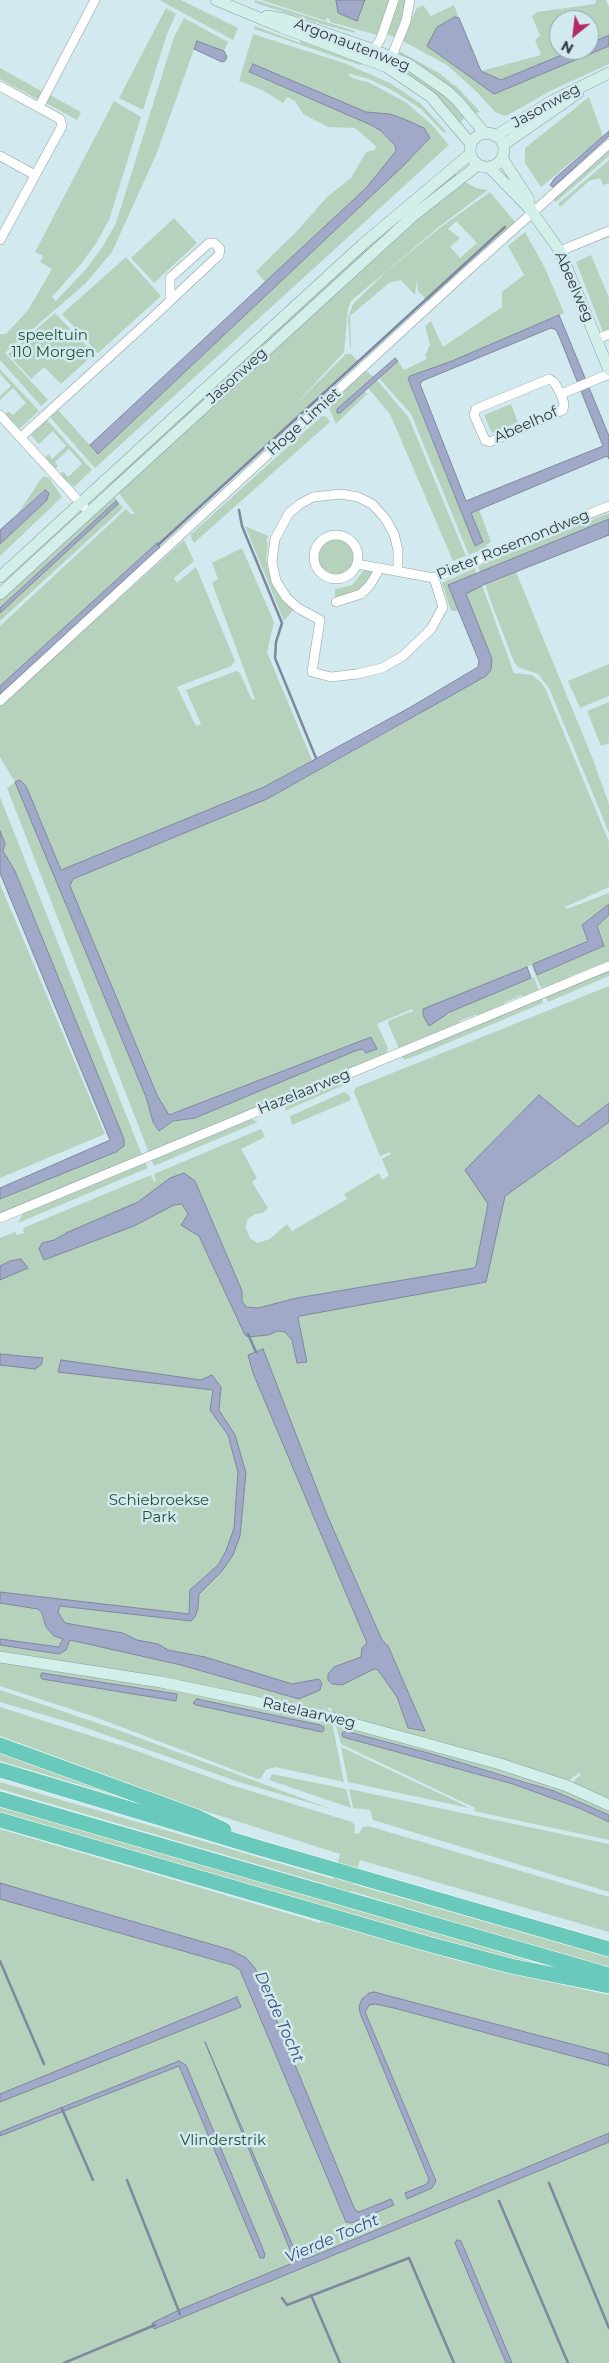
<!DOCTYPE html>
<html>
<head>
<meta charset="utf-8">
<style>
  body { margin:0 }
  #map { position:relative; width:609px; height:2363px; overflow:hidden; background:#d2eaef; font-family:Montserrat,sans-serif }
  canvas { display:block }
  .north { position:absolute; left:549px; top:10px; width:50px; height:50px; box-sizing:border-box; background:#d2eaef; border:1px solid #91a4a7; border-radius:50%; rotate:209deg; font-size:14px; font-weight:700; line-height:20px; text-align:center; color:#303a3c }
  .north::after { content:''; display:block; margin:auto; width:18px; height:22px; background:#b32a68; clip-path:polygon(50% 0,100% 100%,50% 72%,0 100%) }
</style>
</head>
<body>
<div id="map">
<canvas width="609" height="2363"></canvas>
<div class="north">N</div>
</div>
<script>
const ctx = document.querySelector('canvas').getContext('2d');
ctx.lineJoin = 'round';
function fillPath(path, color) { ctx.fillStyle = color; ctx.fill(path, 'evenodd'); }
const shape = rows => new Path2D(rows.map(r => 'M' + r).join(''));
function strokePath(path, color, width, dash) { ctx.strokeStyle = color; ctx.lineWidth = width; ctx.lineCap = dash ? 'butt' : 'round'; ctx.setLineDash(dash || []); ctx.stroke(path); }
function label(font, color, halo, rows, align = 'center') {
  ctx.font = font + ' Montserrat,sans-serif'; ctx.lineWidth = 5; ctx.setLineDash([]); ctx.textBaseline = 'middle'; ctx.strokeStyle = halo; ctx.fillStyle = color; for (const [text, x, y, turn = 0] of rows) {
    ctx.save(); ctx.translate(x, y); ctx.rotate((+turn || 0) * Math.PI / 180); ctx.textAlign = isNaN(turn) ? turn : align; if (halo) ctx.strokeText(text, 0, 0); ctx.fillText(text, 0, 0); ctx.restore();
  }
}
const green = shape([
  [159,0,181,0,238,28,233,40],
  [255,0,323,21,355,31,355,33,321,24,255,3],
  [261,0,392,0,377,35,330,22,330,19,326,18,326,21],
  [399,0,406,0,403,20,394,37,387,34],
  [596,0,606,0,609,7,609,35,589,44,589,20,559,20,559,50,574,50,501,80,481,71,541,55,535,40,540,36,532,16,537,12,595,4],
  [423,5,431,16,454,5,459,18,448,20,494,94,609,46,609,64,552,90,506,116,495,112,477,92,447,65,403,41,416,9],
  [166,8,176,14,167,34,143,110,119,98],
  [184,18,228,42,224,51,197,41,156,155,112,252,85,284,5,353,48,400,41,406,0,360,0,334,6,334,28,310,52,269,40,262,43,256,35,252,114,101,141,117,109,220,97,242,81,264,52,297,56,301,87,268,103,246,116,223,174,37],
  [255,26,300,43,301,41,364,64,360,65,254,29],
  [253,34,344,63,390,83,420,103,446,131,444,133,421,109,392,90,369,79,347,73,352,78,370,83,407,103,433,126,449,145,95,468,50,417,58,410,98,454,428,141,404,119,389,114,366,112,253,64,249,73,371,125,381,131,396,149,394,155,366,188,266,283,256,271,298,230,327,197,351,178,366,152,375,150,376,146,355,128,328,127,303,114,295,101,287,97,283,103,262,90,239,81],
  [399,51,439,73,458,88,480,112,473,114,401,58],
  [394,63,419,73,467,116,458,124,393,66],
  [0,68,43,92,39,100,0,79],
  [50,95,81,112,77,120,46,103],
  [589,97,603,136,541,187,525,163,525,148],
  [609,148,609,156,556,202,553,200],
  [609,160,609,183,603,185,600,178,589,181,560,207,558,204],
  [453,170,458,177,112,486,108,482],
  [462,180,476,188,488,190,440,226,351,301,348,309,344,352,295,405,346,354,351,354,359,362,0,693,0,626,126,509,131,514,135,514,118,492],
  [490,192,517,224,430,303,418,291,417,280,415,295,401,280,389,283,350,316,351,347,355,352,350,347,348,318,353,304,387,271,441,227],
  [456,221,477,243,460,258,450,247,460,238,448,229],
  [174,218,197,243,154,283,131,258],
  [525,232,545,268,564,313,452,361,411,376,408,381,475,545,482,544,471,513,479,509,491,542,486,545,487,547,469,555,411,414,379,378,398,361,404,370,427,359,425,355,430,345,425,326,431,321,443,347,502,307,502,292,524,275,508,246],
  [591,255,609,298,609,329,603,332,576,262],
  [126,257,161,296,98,353,62,314],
  [55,313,94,354,61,384,44,367,31,379,8,354],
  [0,369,39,411,19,429,5,415,8,411,13,415,26,403,13,388,0,400,0,396,11,386,0,374],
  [366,371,374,377,337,409,340,413,363,390,367,394,336,424,328,405],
  [377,380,409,418,466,556,453,561,390,414,368,388],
  [511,404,518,422,492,433,484,415],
  [322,416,327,417,330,422,194,543,190,535],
  [47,420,92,470,74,487,60,475,63,471,68,477,82,464,69,449,55,462,58,466,55,469,45,458,48,454,52,459,66,446,53,431,39,444,31,435],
  [43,476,49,478,62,497,0,556,0,544,49,496,49,493,44,490,19,512],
  [115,497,123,508,0,621,0,596],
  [609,513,609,519,482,572,479,570,478,566],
  [245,526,268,536,266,542,268,543,266,559,269,573,283,601,293,610,284,621],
  '317 557a19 19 0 1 1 38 0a19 19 0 1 1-38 0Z',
  [184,540,194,561,174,578,177,583,196,567,235,661,231,666,177,687,196,726,201,724,186,690,236,671,240,673,252,700,255,699,212,583,218,579,212,563,242,548,274,622,267,652,312,760,264,787,61,870,38,814,67,908,146,1097,153,1122,159,1131,173,1121,195,1118,355,1051,362,1048,366,1053,376,1049,371,1037,169,1115,157,1095,73,893,70,886,73,879,267,799,418,715,492,659,466,597,468,591,482,585,514,673,532,675,542,683,546,690,609,842,609,887,565,907,567,909,609,893,609,904,582,925,588,940,533,964,538,975,603,947,597,926,609,915,609,962,570,976,571,978,542,990,531,965,424,1009,449,1015,450,1012,472,1002,534,977,539,991,523,997,522,995,504,1003,504,1005,479,1016,477,1014,459,1021,460,1023,399,1049,388,1023,390,1020,413,1011,412,1009,377,1024,388,1048,386,1055,149,1153,7,788,15,782,0,757,0,706],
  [475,568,476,574,448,586,459,611,451,611,442,583],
  [364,570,374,572,362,589,335,598,335,589,352,585],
  [516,572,592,757,609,804,609,833,549,688,538,674,518,667,514,662,491,602,485,584],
  [609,664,609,696,580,708,568,681],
  [609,702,609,743,601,746,587,711],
  [0,797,142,1155,0,1216,0,1199,116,1152,124,1145,124,1139,15,871,2,851,5,843,0,831],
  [0,884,105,1134,0,1178],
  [609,971,609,976,548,1002,545,997],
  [609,986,609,1800,571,1784,581,1774,579,1773,567,1782,332,1713,331,1708,328,1708,329,1712,0,1652,0,1238,15,1232,17,1235,24,1233,23,1228,151,1175,154,1182,156,1182,154,1174,261,1129,265,1137,241,1149,257,1178,252,1182,268,1208,263,1213,255,1214,247,1220,246,1228,250,1238,257,1243,270,1239,287,1224,292,1231,347,1199,344,1194,379,1173,382,1180,389,1176,382,1159,391,1154,390,1152,380,1156,354,1092,355,1088],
  [542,999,543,1003,431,1050,404,1060,402,1056],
  [336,1083,344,1085,285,1111,286,1104],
  [344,1092,348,1094,351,1100,292,1125,290,1116],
  [249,1118,258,1122,154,1166,151,1159],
  [145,1162,148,1168,18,1223,23,1213],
  [0,1661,168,1687,332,1722,344,1782,275,1767,266,1770,261,1778,258,1779,95,1717,0,1686],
  [0,1690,118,1730,331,1809,242,1783,75,1724,0,1702],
  [0,1707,123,1746,231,1785,352,1822,355,1826,354,1833,359,1834,362,1827,368,1826,609,1897,609,1932,360,1860,353,1884,609,1957,609,1967,530,1946,351,1891,347,1905,594,1981,345,1914,341,1927,463,1962,609,1995,609,2363,0,2363,0,1829,320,1923,325,1908,0,1814,0,1805,328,1899,331,1886,0,1789,0,1782,333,1879,340,1854,189,1806,0,1736],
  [335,1723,542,1782,609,1809,609,1815,528,1782,410,1748,345,1731,342,1733,342,1736,513,1784,579,1808,609,1822,609,1840,474,1811,475,1808,341,1744],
  [0,1747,158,1808,0,1761],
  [341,1747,460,1803,469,1808,348,1782],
  [272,1774,346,1789,351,1808,269,1780],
  [349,1789,609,1844,609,1892,373,1820,370,1810,353,1808]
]);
const water = shape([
  [336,0,365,0,357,21,338,13,336,0],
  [455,17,459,18,481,71,501,80,574,50,589,50,589,44,609,35,609,46,494,94,427,46,437,27,455,17],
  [197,41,224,51,227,57,225,61,222,62,194,49,197,41],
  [253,64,366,112,390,114,404,119,424,128,430,138,402,167,98,454,90,445,366,188,396,151,395,146,381,131,371,125,249,72,253,64],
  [609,131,609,136,553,187,550,185,555,178,609,131],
  [559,315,609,436,609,459,607,456,471,513,483,542,475,546,408,379,410,376,452,361,559,315],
  [551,328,556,330,559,336,603,446,466,501,420,384,422,381,551,328],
  [395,358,398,361,340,413,337,413,337,409,395,358],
  [45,490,49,493,47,500,0,544,0,530,45,490],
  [116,501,118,504,0,613,0,608,116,501],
  [609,519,609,535,485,584,466,594,492,659,491,670,486,676,267,799,73,879,70,886,73,893,157,1095,169,1115,371,1037,377,1049,366,1053,362,1049,355,1051,195,1118,173,1121,159,1131,153,1122,146,1097,15,782,20,780,26,786,61,870,264,787,409,708,478,667,479,661,448,585,609,519],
  [157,543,160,547,0,694,0,686,157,543],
  [0,831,5,843,3,851,15,871,124,1139,124,1146,116,1152,0,1199,0,1188,110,1140,0,873,0,831],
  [609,904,609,915,597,926,604,946,537,975,533,964,588,941,582,925,609,904],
  [527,967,531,978,450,1012,429,1026,426,1021,423,1015,423,1009,527,967],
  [539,1095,578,1127,609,1103,609,1122,505,1196,486,1282,300,1316,298,1318,307,1362,297,1363,292,1340,285,1332,278,1331,268,1335,248,1337,245,1335,199,1236,181,1225,188,1214,182,1204,174,1205,134,1226,44,1260,39,1249,42,1243,54,1240,68,1232,138,1202,170,1178,184,1173,195,1181,242,1291,242,1301,246,1307,258,1308,297,1298,474,1268,476,1266,488,1204,465,1170,539,1095],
  [21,1259,28,1268,0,1280,0,1266,10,1261,21,1259],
  [263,1349,327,1515,382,1640,388,1646,425,1731,408,1728,397,1697,378,1670,374,1669,342,1685,332,1684,328,1680,328,1674,334,1667,361,1657,362,1648,367,1643,253,1373,248,1355,263,1349],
  [0,1354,43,1358,41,1365,35,1369,0,1365,0,1354],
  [61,1360,201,1380,212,1375,221,1387,219,1410,235,1435,246,1473,240,1536,233,1555,222,1571,199,1594,198,1608,195,1617,191,1621,60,1606,58,1612,65,1623,123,1633,137,1640,158,1644,168,1650,205,1657,292,1684,319,1679,322,1683,320,1690,299,1699,181,1665,70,1640,66,1650,59,1654,0,1645,0,1639,59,1647,63,1639,54,1636,46,1627,42,1613,38,1609,0,1603,0,1592,189,1614,190,1590,218,1565,226,1551,234,1528,238,1472,228,1435,210,1410,213,1390,58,1372,61,1360],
  [42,1673,177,1694,176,1701,42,1679,40,1676,42,1673],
  [197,1699,320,1725,324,1727,324,1730,322,1732,196,1705,193,1703,197,1699],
  [345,1731,432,1754,554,1791,609,1815,609,1822,579,1808,513,1784,343,1737,342,1733,345,1731],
  [0,1883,231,1950,246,1958,255,1968,355,2210,359,2212,391,2199,394,2205,351,2223,346,2222,240,1970,232,1965,0,1899,0,1883],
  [374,1992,609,2054,609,2066,394,2008,375,2004,369,2005,365,2012,436,2181,432,2188,407,2199,405,2193,427,2184,429,2179,360,2013,359,2006,362,1999,369,1993,374,1992],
  [237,1997,241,2007,0,2102,0,2094,237,1997],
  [205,2042,298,2258,301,2259,309,2258,609,2133,609,2142,154,2329,152,2323,179,2310,295,2262,205,2042],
  [179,2061,186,2065,265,2254,264,2258,260,2258,179,2066,0,2136,0,2132,179,2061],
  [457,2240,461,2241,512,2363,506,2363,455,2243,457,2240]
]);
const stream = shape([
  [239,510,242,526,282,623,276,642,275,658,316,758],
  [158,545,505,227],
  [248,1334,256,1352],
  [0,1961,44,2064],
  [62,2109,93,2180],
  [127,2180,180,2314],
  [549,2183,609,2328],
  [499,2201,568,2363],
  [311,2295,340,2363],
  [282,2298,287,2305,409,2258,454,2363],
  [64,2363,155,2325]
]);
const street = shape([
  [372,54,381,38,394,0],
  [390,61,406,21,410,0],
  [0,86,60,119,62,126,0,240],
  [39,107,95,0],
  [0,156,35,175],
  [560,251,609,231],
  [597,339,609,334],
  [549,379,554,382,561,394,564,404,563,410,490,442,485,440,474,415,476,409,549,379],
  [561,394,609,374],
  [0,415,84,507],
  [21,437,151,319,170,301,219,255,220,249,214,243,209,243,170,278,170,301],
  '314 557a22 22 0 1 1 44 0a22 22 0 1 1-44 0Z',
  [357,564,434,578,609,506],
  [398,571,398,550,394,534,385,518,372,504,358,497,341,494,313,497,300,504,289,513,275,539,272,562,276,581,286,597,298,608,320,620,312,672,331,677,357,674,382,668,403,656,431,629,443,607,434,578],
  [336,602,361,594,370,585,380,568],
  [0,701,464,274,609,144],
  [0,1218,609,966]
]);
const secondary = shape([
  [216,0,281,27,387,67,431,97,471,144],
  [267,16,284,19,374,50,408,64,447,91,458,101,485,134],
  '470 150a17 17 0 1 1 34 0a17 17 0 1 1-34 0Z',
  [495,136,552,101,609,73],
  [503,145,578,93],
  [502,158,528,198,530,207],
  [489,167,530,209,560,251,609,370],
  [0,577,363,244,470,154],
  [0,594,413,216,478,165],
  [0,1657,161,1682,332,1718,500,1764,567,1786,609,1805]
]);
const highway = shape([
  [0,1745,195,1816,224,1830],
  [0,1770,263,1849,609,1949],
  [0,1799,609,1975],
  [0,1820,428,1944,511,1966,609,1986]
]);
const streetNames = [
  ["Argonautenweg",352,45,21],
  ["Jasonweg",546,106,-29],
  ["Abeelweg",574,287,66],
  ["Jasonweg",237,376,-42],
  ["Hoge Limiet",304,422,-42],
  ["Abeelhof",526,425,-24],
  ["Pieter Rosemondweg",513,545,-22],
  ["Hazelaarweg",304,1092,-22],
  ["Ratelaarweg",309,1713,13]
];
const parkNames = [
  ["speeltuin",53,336],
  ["110 Morgen",53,353],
  ["Schiebroekse",159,1501],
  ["Park",159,1518],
  ["Vlinderstrik",223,2141]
];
const waterNames = [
  ["Derde Tocht",279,2017,66],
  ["Vierde Tocht",332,2239,-23]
];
fillPath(green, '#b6d2bd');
fillPath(water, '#a0aac8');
strokePath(water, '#7e889e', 1);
strokePath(stream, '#7e889e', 2.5);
strokePath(street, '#8aa0a5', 10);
strokePath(secondary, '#8aa0a5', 12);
strokePath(highway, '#fff', 16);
strokePath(street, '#fff', 9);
strokePath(secondary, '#d2efea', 11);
strokePath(highway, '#69c9ba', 15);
label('15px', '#303a3c', '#d2eaef', streetNames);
label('15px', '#245434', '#d2eaef', parkNames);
label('italic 16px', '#3f4c77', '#d2eaef', waterNames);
</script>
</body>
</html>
